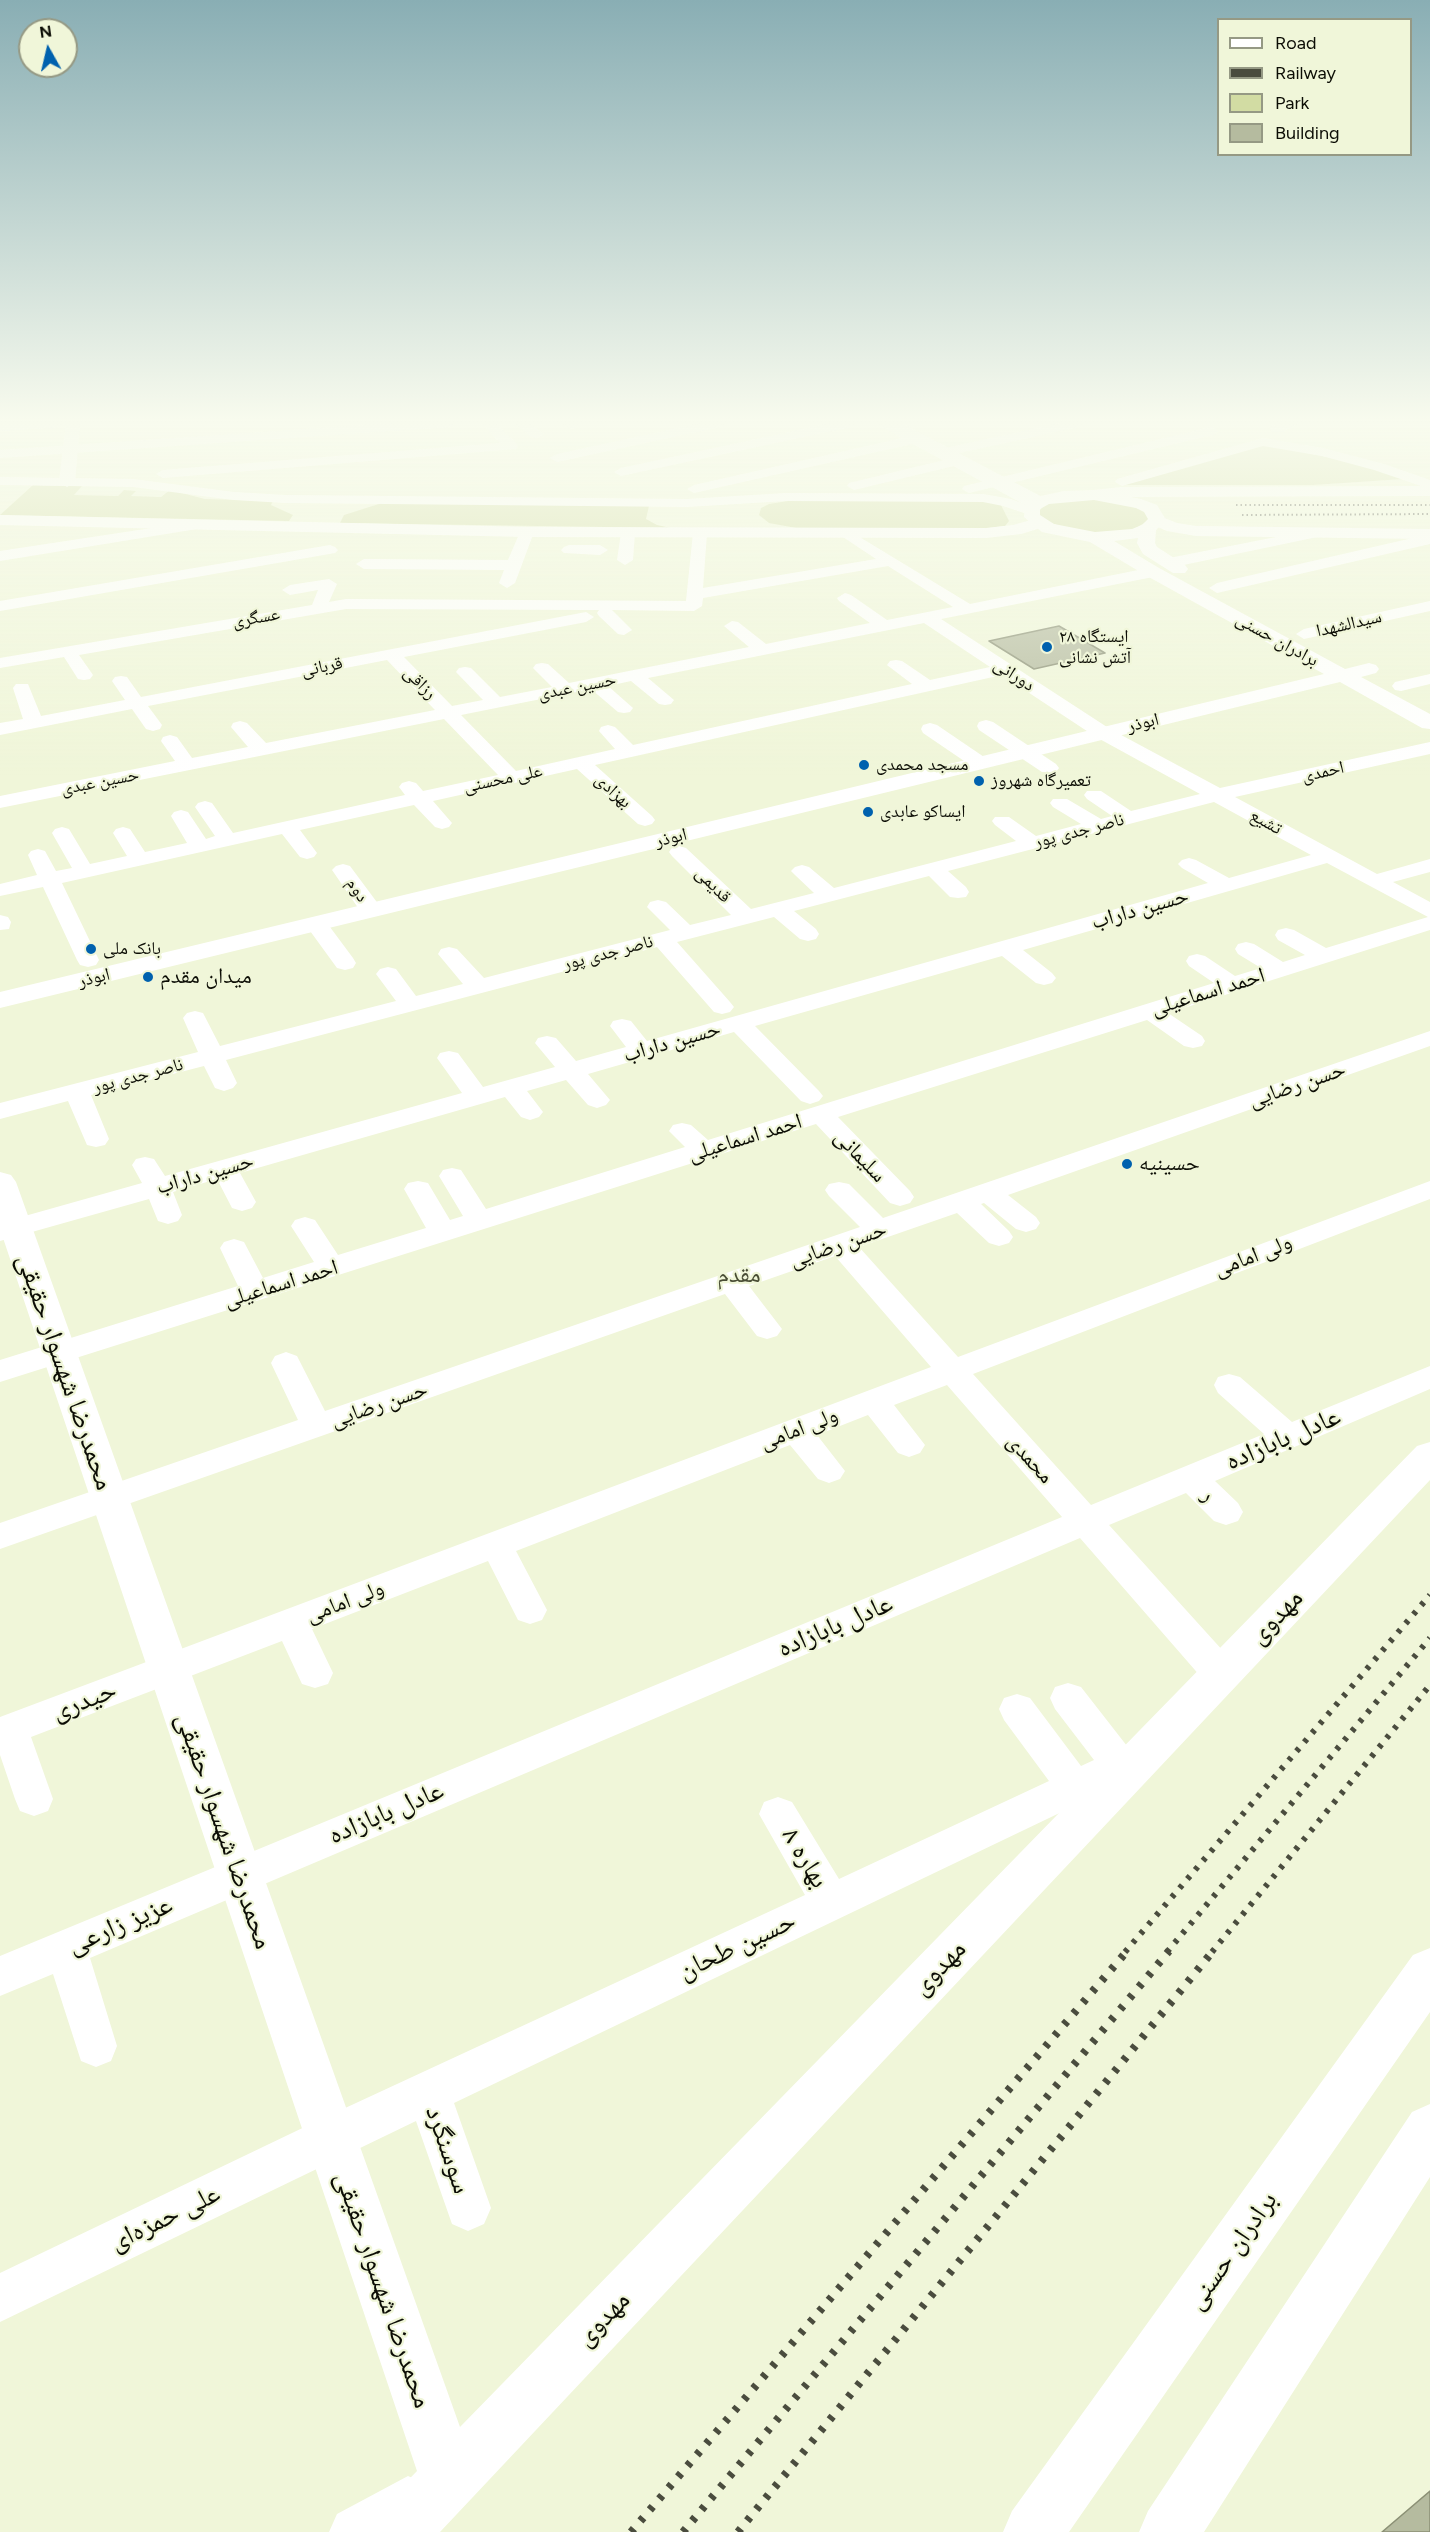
<!DOCTYPE html>
<html>
<head>
<meta charset="utf-8">
<style>
  body { margin:0 }
  #map { position:relative; width:1430px; height:2532px; overflow:hidden; background:#f0f6d9; font-family:Figtree,sans-serif }
  canvas { display:block }
  .legend { position:absolute; left:1217px; top:18px; width:195px; height:138px; box-sizing:border-box; background:#f0f6d9; border:2px solid #959984; margin:0; padding:8px 10px; list-style:none; font-size:18px; color:#0c0d05 }
  .legend li { display:flex; align-items:center; gap:12px; height:30px }
  .legend b { width:30px; border:2px solid #959984 }
  .north { position:absolute; left:18px; top:18px; width:60px; height:60px; box-sizing:border-box; background:#f0f6d9; border:2px solid #959984; border-radius:50%; rotate:352deg; font-size:16px; font-weight:700; line-height:24px; text-align:center; color:#0c0d05 }
  .north::after { content:''; display:block; margin:auto; width:21px; height:27px; background:#0061ae; clip-path:polygon(50% 0,100% 100%,50% 72%,0 100%) }
</style>
</head>
<body>
<div id="map">
<canvas width="1430" height="2532"></canvas>
<ul class="legend">
<li><b style="height:8px;background:#fff"></b>Road</li>
<li><b style="height:8px;background:#4a4c3e"></b>Railway</li>
<li><b style="height:16px;background:#d2dca3"></b>Park</li>
<li><b style="height:16px;background:#b5bb9f"></b>Building</li>
</ul>
<div class="north">N</div>
</div>
<script>
const ctx = document.querySelector('canvas').getContext('2d');
ctx.lineJoin = 'round';
function fillPath(path, color) { ctx.fillStyle = color; ctx.fill(path, 'evenodd'); }
const shape = rows => new Path2D(rows.map(r => 'M' + r).join(''));
function strokePath(path, color, width, dash) { ctx.strokeStyle = color; ctx.lineWidth = width; ctx.lineCap = dash ? 'butt' : 'round'; ctx.setLineDash(dash || []); ctx.stroke(path); }
function label(font, color, halo, rows, align = 'center') {
  ctx.font = font + ' Figtree,"Noto Naskh Arabic",sans-serif'; ctx.lineWidth = 4.5; ctx.setLineDash([]); ctx.textBaseline = 'middle'; ctx.strokeStyle = halo; ctx.fillStyle = color; for (const [text, x, y, turn = 0] of rows) {
    ctx.save(); ctx.translate(x, y); ctx.rotate((+turn || 0) * Math.PI / 180); ctx.textAlign = isNaN(turn) ? turn : align; if (halo) ctx.strokeText(text, 0, 0); ctx.fillText(text, 0, 0); ctx.restore();
  }
}
const green = shape([
  [1266,444,1364,465,1403,479,1313,485,1124,485],
  [33,485,82,486,74,495,118,496,124,490,136,491,131,496,161,497,170,490,205,499,273,501,271,505,293,515,289,521,0,515],
  [1104,498,1143,510,1148,515,1148,521,1132,530,1116,533,1078,532,1048,522,1040,516,1040,510,1045,504,1057,500],
  [794,500,982,500,1000,503,1009,521,1005,526,989,528,796,528,769,523,759,515,761,508,769,504],
  [382,503,649,506,646,519,657,525,671,528,340,523,344,515]
]);
const building = shape([
  [1059,626,1105,653,1034,669,989,641,1059,626],
  [1430,2491,1430,2532,1382,2532,1430,2491]
]);
const service = shape([
  [893,423,901,423,1048,500,1041,502,893,423]
]);
const minor = shape([
  [0,423,63,423,57,427,0,431,0,423],
  [394,423,454,423,448,427,0,458,0,450,394,423],
  [482,423,495,423,516,443,518,446,516,449,163,478,156,474,163,470,500,443,482,423],
  [514,423,529,423,544,434,537,438,532,437,514,423],
  [562,423,577,423,578,425,572,429,562,423],
  [702,423,725,423,719,427,557,462,550,458,557,454,702,423],
  [832,423,856,423,850,427,621,476,614,472,621,468,832,423],
  [1061,423,1084,423,1078,427,941,457,934,453,941,449,1061,423],
  [1281,423,1299,423,1282,432,1272,432,1270,429,1272,426,1281,423],
  [1211,427,1218,431,1216,434,969,493,962,489,964,486,1211,427],
  [916,435,921,436,923,439,921,442,694,493,687,489,694,485,916,435],
  [1263,438,1323,448,1384,464,1430,480,1430,489,1374,470,1322,456,1263,446,1122,486,1115,482,1117,479,1263,438],
  [957,457,962,458,964,461,962,464,854,490,847,486,849,483,957,457],
  [0,477,133,479,234,492,285,495,687,499,786,493,983,494,1011,499,1035,508,1037,511,1030,515,1003,506,983,502,786,501,687,507,285,503,234,500,133,487,0,485,0,477],
  [198,521,205,525,203,528,0,561,0,551,198,521],
  [527,528,534,532,515,583,507,588,499,583,504,570,364,569,356,564,364,559,508,560,520,532,527,528],
  [628,529,635,533,633,560,625,565,617,560,621,533,628,529],
  [700,529,707,533,703,588,876,559,843,537,841,534,843,531,848,530,970,604,1153,567,1159,569,1161,572,1159,575,1153,577,941,619,1110,729,1220,788,1430,742,1430,754,1235,797,1377,874,1430,859,1430,872,1393,882,1430,902,1430,930,1168,1013,1202,1036,1205,1041,1202,1046,1193,1048,1184,1046,1147,1020,838,1117,910,1191,914,1197,910,1203,900,1206,890,1203,816,1124,0,1382,0,1360,238,1286,220,1248,224,1242,234,1239,244,1242,263,1278,314,1262,291,1226,295,1220,305,1217,315,1220,338,1255,426,1228,404,1189,408,1183,418,1181,428,1183,450,1220,463,1216,439,1176,443,1170,452,1168,461,1170,486,1209,685,1147,669,1131,673,1125,682,1123,691,1125,708,1140,1214,983,1189,966,1186,961,1189,956,1197,954,1205,956,1235,976,1261,968,1238,954,1235,949,1238,944,1246,942,1254,944,1283,962,1305,955,1278,940,1275,935,1278,930,1286,928,1294,930,1326,948,1428,917,1327,863,1023,950,1052,973,1056,978,1052,983,1044,985,1036,983,1002,956,755,1026,819,1091,823,1096,819,1101,810,1104,801,1101,734,1032,588,1074,610,1100,606,1105,597,1108,588,1105,566,1080,527,1091,543,1112,539,1117,530,1120,521,1117,505,1097,240,1173,256,1202,252,1208,242,1211,232,1208,217,1179,173,1192,182,1215,178,1221,168,1224,158,1221,149,1199,0,1241,0,1223,142,1183,132,1165,136,1159,145,1157,154,1159,165,1176,462,1093,437,1058,440,1053,449,1051,458,1053,483,1087,555,1067,535,1043,538,1038,547,1036,556,1038,576,1061,626,1047,610,1026,613,1021,622,1019,631,1021,647,1041,1208,883,1182,868,1178,864,1182,860,1189,858,1196,860,1229,878,1311,855,1214,802,948,871,966,887,969,892,966,897,958,898,950,897,929,876,794,911,816,929,819,934,816,939,808,941,800,939,774,917,677,942,730,1002,734,1007,730,1012,722,1014,714,1012,657,947,226,1060,237,1083,233,1088,224,1091,215,1088,204,1066,91,1095,109,1139,105,1145,96,1147,87,1145,68,1101,0,1119,0,1103,198,1052,183,1018,187,1013,195,1011,203,1013,220,1046,396,1001,376,974,380,969,388,967,396,969,416,996,463,984,438,954,441,949,449,947,457,949,484,978,670,930,647,907,650,902,658,900,666,902,690,925,731,915,672,856,669,852,672,848,679,846,686,848,751,909,814,893,795,875,791,871,795,867,802,865,809,867,834,888,1016,841,995,825,992,821,995,817,1009,817,1036,836,1081,824,1053,807,1050,803,1053,799,1067,799,1101,819,1112,816,1087,799,1084,795,1087,791,1101,791,1131,811,1200,794,1096,737,1002,675,595,765,652,816,655,820,652,824,645,826,638,824,577,769,433,801,452,823,449,827,442,829,435,827,414,805,300,830,317,853,314,857,307,859,300,857,282,834,62,883,99,960,96,965,88,967,80,965,77,960,43,887,0,896,0,884,37,875,28,855,31,851,38,849,45,851,56,871,72,868,52,833,55,829,62,827,69,829,90,864,127,856,113,833,116,829,123,827,130,829,145,852,187,843,171,816,174,812,181,810,188,812,206,839,215,836,195,807,198,803,205,801,212,803,233,833,405,795,399,787,402,783,409,781,416,783,423,791,498,775,444,719,0,808,0,796,175,761,161,741,163,737,170,735,177,737,192,758,248,747,231,727,233,723,240,721,247,723,266,743,435,710,387,660,148,706,162,725,160,729,153,731,146,729,132,709,0,735,0,723,23,719,13,688,16,684,28,684,41,716,125,700,112,681,115,677,121,676,127,677,141,697,586,612,594,617,586,622,404,657,452,706,483,700,456,672,459,668,465,667,471,668,500,697,552,687,533,668,536,664,542,663,548,664,569,683,749,647,724,626,732,621,738,622,766,644,870,623,839,601,837,598,845,593,851,595,887,620,953,607,888,566,703,598,702,606,694,611,612,610,632,630,624,635,618,634,599,616,597,613,599,610,346,609,79,655,93,675,90,679,84,680,78,679,64,657,0,668,0,658,312,605,318,590,290,595,282,590,290,585,329,579,337,584,329,602,346,599,686,601,693,533,700,529],
  [924,623,990,667,930,680,902,661,896,660,890,661,887,665,912,684,633,745,615,727,608,725,601,727,599,731,615,749,516,771,461,715,591,689,618,712,624,713,630,712,633,708,608,686,631,681,659,704,665,705,671,704,674,700,648,678,924,623],
  [1317,529,1322,530,1324,533,1322,536,1169,568,1161,563,1169,558,1317,529],
  [1430,534,1430,544,1217,593,1209,588,1217,583,1430,534],
  [330,545,335,547,338,550,335,553,0,611,0,601,330,545],
  [569,545,600,545,608,550,600,555,564,553,561,550,564,547,569,545],
  [1430,601,1430,611,1304,639,1296,634,1304,629,1430,601],
  [1430,674,1430,684,1401,691,1395,690,1392,686,1395,682,1430,674],
  [986,720,993,722,1056,764,1059,768,1056,772,1042,772,979,730,977,726,979,722,986,720],
  [930,723,937,725,987,759,990,763,987,767,973,767,923,733,921,729,923,725,930,723],
  [343,864,350,866,379,905,382,910,379,915,371,917,363,915,332,870,336,866,343,864],
  [0,915,8,917,11,922,9,929,0,930,0,915],
  [316,917,324,919,353,958,356,963,353,968,345,970,337,968,305,924,308,919,316,917],
  [1430,1031,1430,1046,1008,1195,1036,1217,1040,1223,1036,1229,1026,1232,1016,1229,984,1203,981,1204,1009,1231,1013,1237,1009,1243,999,1246,989,1243,957,1213,859,1247,958,1357,1430,1181,1430,1199,973,1374,1091,1505,1264,1434,1218,1393,1214,1385,1218,1377,1229,1374,1240,1377,1292,1422,1430,1366,1430,1389,1215,1481,1238,1503,1243,1512,1238,1521,1226,1525,1214,1521,1186,1493,1109,1525,1234,1663,1239,1674,1234,1685,1221,1689,1208,1685,1080,1538,90,1958,117,2046,111,2061,96,2067,81,2061,53,1974,0,1996,0,1956,1062,1517,947,1385,894,1405,925,1445,920,1453,909,1457,898,1453,868,1415,817,1435,845,1471,840,1479,829,1483,818,1479,790,1445,516,1551,547,1610,542,1620,530,1624,518,1620,488,1561,312,1629,333,1673,328,1684,315,1688,302,1684,282,1641,31,1737,53,1799,48,1811,34,1816,20,1811,15,1799,0,1755,0,1717,931,1367,835,1256,749,1286,782,1329,777,1336,767,1339,757,1336,725,1294,0,1549,0,1523,298,1420,271,1363,275,1356,286,1352,297,1356,325,1411,860,1227,829,1196,825,1190,829,1184,839,1182,849,1184,883,1218,1430,1031],
  [1068,1683,1081,1687,1127,1746,1141,1750,1147,1762,1141,1774,454,2103,491,2208,484,2224,468,2231,452,2224,416,2121,0,2322,0,2273,315,2122,805,1895,759,1814,764,1802,778,1797,792,1802,839,1879,1049,1781,1004,1720,999,1709,1004,1698,1017,1694,1030,1698,1081,1766,1094,1760,1055,1709,1050,1698,1055,1687,1068,1683],
  [408,2476,426,2484,434,2502,426,2520,405,2532,329,2532,337,2514,408,2476]
]);
const tertiary = shape([
  [66,423,80,423,75,482,67,487,59,482,66,423],
  [1430,486,1430,496,1121,497,1094,500,1086,495,1094,490,1121,487,1430,486],
  [0,515,527,527,986,528,1013,525,1038,518,1044,519,1047,523,1044,527,1021,534,986,538,527,537,0,525,0,515],
  [1157,515,1177,523,1196,526,1430,529,1430,539,1196,536,1167,531,1151,524,1148,520,1151,516,1157,515],
  [0,1172,11,1175,16,1182,460,2427,1417,1446,1430,1442,1430,1480,440,2532,369,2532,378,2511,417,2471,0,1229,0,1172]
]);
const secondary = shape([
  [878,423,896,423,1036,497,1064,491,1094,490,1141,499,1157,505,1166,520,1156,530,1155,543,1157,547,1185,565,1188,569,1185,573,1173,573,1143,554,1137,543,1138,538,1114,541,1159,568,1345,669,1369,663,1376,665,1379,669,1376,673,1361,677,1430,714,1430,729,1422,728,1340,682,0,1008,0,992,1324,674,1147,576,1090,542,1042,532,1024,517,1025,505,880,426,878,423],
  [1094,500,1136,508,1144,512,1148,519,1142,525,1132,529,1095,532,1054,524,1040,515,1040,509,1049,504,1094,500],
  [1430,1948,1430,2012,1069,2532,1003,2532,1012,2511,1413,1955,1430,1948],
  [1430,2104,1430,2177,1204,2532,1139,2532,1148,2511,1412,2112,1430,2104]
]);
const railFar2 = shape([
  [1236,505,1430,505],
  [1242,515,1430,514]
]);
const railFar1 = shape([
  [1125,1952,1430,1595],
  [1167,1952,1430,1638],
  [1212,1952,1430,1685]
]);
const rail = shape([
  [631,2532,1127,1951],
  [683,2532,1169,1951],
  [738,2532,1213,1951]
]);
const markers = [
  [1047,647,6,"#0061ae"],
  [864,765,6,"#0061ae"],
  [979,781,6,"#0061ae"],
  [868,812,6,"#0061ae"],
  [91,949,6,"#0061ae"],
  [148,977,6,"#0061ae"],
  [1127,1164,6,"#0061ae"]
];
const farStreetnames = [
  ["عسگری",256,618,-10],
  ["سیدالشهدا",1349,624,-13],
  ["برادران حسنی",1277,640,29],
  ["قربانی",322,667,-11],
  ["دورانی",1014,675,33],
  ["رزاقی",420,683,45],
  ["حسین عبدی",577,687,-11],
  ["ابوذر",1143,723,-14],
  ["احمدی",1323,772,-13],
  ["علی محسنی",503,779,-12],
  ["حسین عبدی",100,782,-11],
  ["بهزادی",613,791,42],
  ["تشیع",1266,822,29],
  ["ناصر جدی پور",1079,831,-15],
  ["ابوذر",671,838,-14],
  ["قدیمی",713,885,45],
  ["دوم",357,890,56],
  ["ناصر جدی پور",608,953,-15],
  ["ابوذر",94,978,-14],
  ["ناصر جدی پور",138,1076,-15]
];
const farPoinames = [
  ["ایستگاه ۲۸",1059,637],
  ["آتش نشانی",1059,658],
  ["مسجد محمدی",876,765],
  ["تعمیرگاه شهروز",991,781],
  ["ایساکو عابدی",880,812],
  ["بانک ملی",103,949]
];
const streetNames = [
  ["حسین داراب",1140,909,-16],
  ["احمد اسماعیلی",1208,992,-17],
  ["حسین داراب",672,1042,-16],
  ["حسن رضایی",1297,1085,-19],
  ["احمد اسماعیلی",745,1138,-17],
  ["سلیمانی",860,1156,46],
  ["حسین داراب",205,1174,-16],
  ["حسن رضایی",838,1245,-19],
  ["ولی امامی",1253,1256,-21],
  ["احمد اسماعیلی",281,1284,-17],
  ["حسن رضایی",379,1405,-19],
  ["ولی امامی",799,1429,-21],
  ["محمدی",1030,1459,48],
  ["ر",1208,1495,44],
  ["ولی امامی",345,1602,-21]
];
const poiNames = [
  ["میدان مقدم",160,977],
  ["حسینیه",1139,1164]
];
const neighbourhoodNames = [
  ["مقدم",739,1275]
];
const nearStreetnames = [
  ["محمدرضا شهسوار حقیقی",65,1372,71],
  ["عادل بابازاده",1283,1439,-23],
  ["مهدوی",1276,1617,-46],
  ["عادل بابازاده",835,1626,-23],
  ["حیدری",84,1701,-21],
  ["عادل بابازاده",386,1813,-23],
  ["محمدرضا شهسوار حقیقی",224,1831,71],
  ["بهاره ۸",805,1858,59],
  ["عزیز زارعی",120,1925,-23],
  ["حسین طحان",737,1946,-25],
  ["مهدوی",939,1968,-46],
  ["سوسنگرد",448,2150,71],
  ["علی حمزه‌ای",165,2218,-26],
  ["برادران حسنی",1232,2251,-55],
  ["محمدرضا شهسوار حقیقی",383,2290,71],
  ["مهدوی",603,2319,-46]
];
fillPath(green, '#d2dca3');
fillPath(building, '#b5bb9f');
strokePath(building, '#8b9075', 1.5);
fillPath(service, '#fff');
fillPath(minor, '#fff');
fillPath(tertiary, '#fff');
fillPath(secondary, '#fff');
strokePath(railFar2, '#4a4c3e', 2, [1.5, 3]);
strokePath(railFar1, '#4a4c3e', 6, [4, 8]);
strokePath(rail, '#4a4c3e', 8, [4.5, 10]);
const sky = ctx.createLinearGradient(0, 0, 0, 777);
sky.addColorStop(0, '#89aeb4');
sky.addColorStop(0.54, '#f8fbee');
sky.addColorStop(1, '#f8fbee00');
ctx.fillStyle = sky;
ctx.fillRect(0, 0, 1430, 777);
for (const [x, y, r, color] of markers) { const dot = new Path2D(); dot.arc(x, y, r, 0, 2 * Math.PI); ctx.fillStyle = color; ctx.fill(dot); strokePath(dot, '#f0f6d9', 2); }
label('18px', '#0c0d05', '#f0f6d9', farStreetnames);
label('18px', '#0c0d05', '#f0f6d9', farPoinames, 'left');
label('22px', '#0c0d05', '#f0f6d9', streetNames);
label('22px', '#0c0d05', '#f0f6d9', poiNames, 'left');
label('24px', '#494d35', '#f0f6d9', neighbourhoodNames);
label('27px', '#0c0d05', '#f0f6d9', nearStreetnames);
</script>
</body>
</html>
